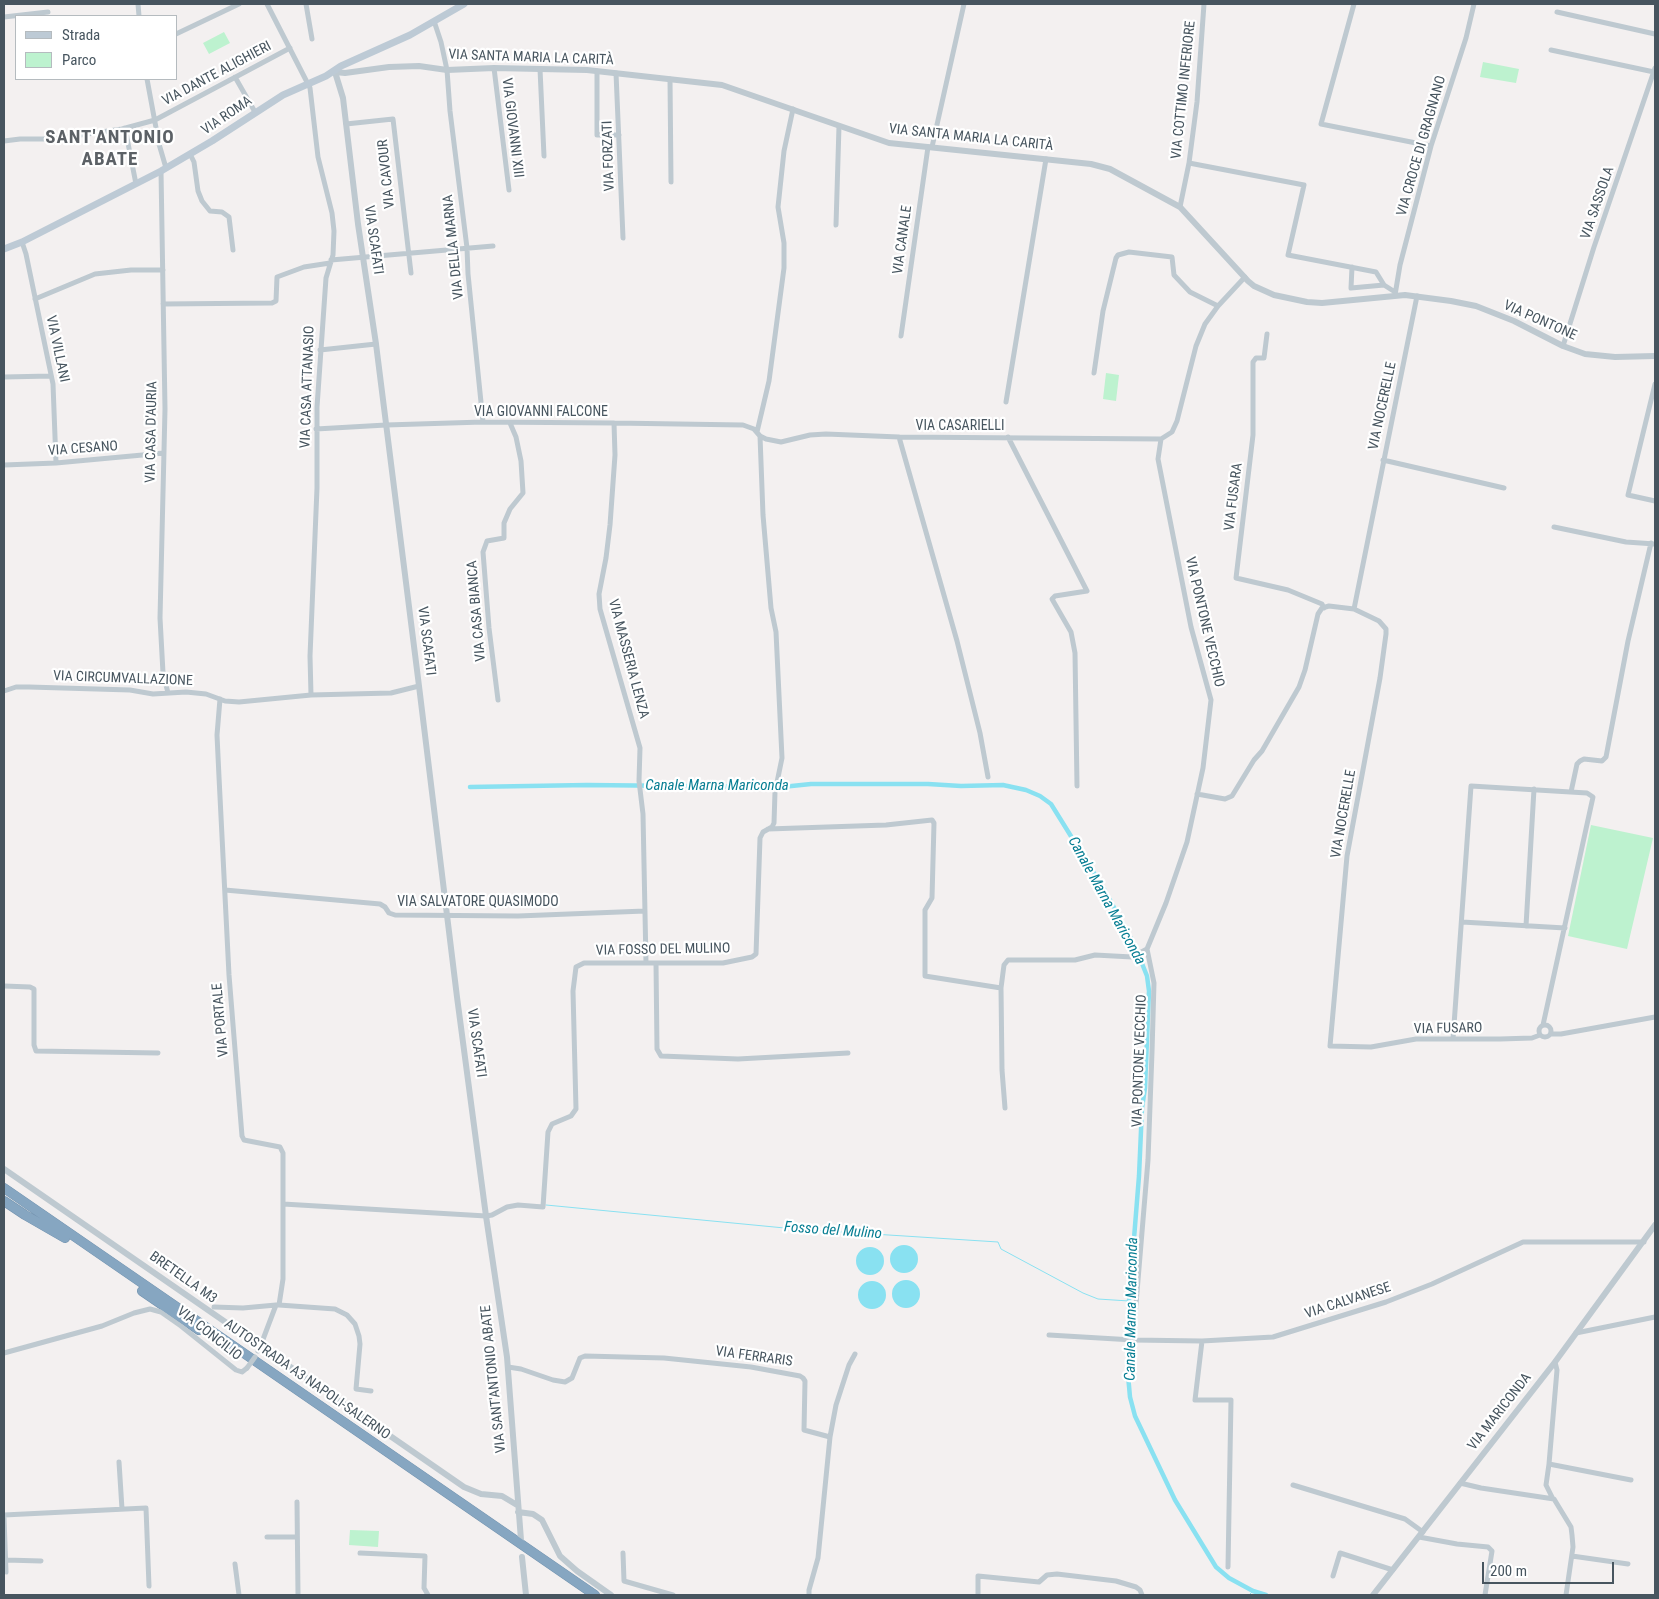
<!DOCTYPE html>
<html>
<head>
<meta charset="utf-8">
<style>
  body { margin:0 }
  #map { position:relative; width:1659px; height:1599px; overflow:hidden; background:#f3f0f0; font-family:"Roboto Condensed",sans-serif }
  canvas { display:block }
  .frame { position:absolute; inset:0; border:5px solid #47555f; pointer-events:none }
  .legend { position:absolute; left:15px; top:15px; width:162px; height:65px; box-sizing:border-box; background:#fff; border:1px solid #b5bbbf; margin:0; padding:6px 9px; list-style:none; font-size:15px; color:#47555f }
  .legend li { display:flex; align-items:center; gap:10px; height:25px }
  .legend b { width:25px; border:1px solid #b5bbbf }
  .scale { position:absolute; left:1482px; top:1562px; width:132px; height:22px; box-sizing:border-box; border:2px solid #47555f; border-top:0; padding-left:6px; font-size:15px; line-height:18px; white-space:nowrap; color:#47555f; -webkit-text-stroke:4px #fff; paint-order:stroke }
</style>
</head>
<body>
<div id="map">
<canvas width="1659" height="1599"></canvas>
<div class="frame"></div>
<ul class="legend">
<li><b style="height:6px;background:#bdcad5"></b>Strada</li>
<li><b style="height:14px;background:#bdf2cf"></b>Parco</li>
</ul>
<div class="scale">200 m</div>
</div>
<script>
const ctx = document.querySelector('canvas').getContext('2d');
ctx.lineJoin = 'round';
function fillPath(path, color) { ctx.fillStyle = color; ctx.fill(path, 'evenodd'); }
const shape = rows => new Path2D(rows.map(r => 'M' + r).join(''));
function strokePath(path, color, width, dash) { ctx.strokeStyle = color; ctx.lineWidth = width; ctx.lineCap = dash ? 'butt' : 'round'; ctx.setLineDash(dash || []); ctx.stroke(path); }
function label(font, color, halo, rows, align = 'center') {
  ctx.font = font + ' "Roboto Condensed",sans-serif'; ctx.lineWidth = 4.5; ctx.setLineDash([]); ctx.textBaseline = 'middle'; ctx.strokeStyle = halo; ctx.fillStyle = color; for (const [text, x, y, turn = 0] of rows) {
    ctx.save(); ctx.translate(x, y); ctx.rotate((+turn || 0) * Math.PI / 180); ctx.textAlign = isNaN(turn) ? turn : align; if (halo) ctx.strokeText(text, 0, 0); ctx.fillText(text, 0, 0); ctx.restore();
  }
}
const green = shape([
  [224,32,230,43,209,54,203,43],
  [1483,62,1519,69,1516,83,1480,77],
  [1106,373,1119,375,1116,401,1103,399],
  [1591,825,1653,838,1627,949,1568,936],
  [350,1530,379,1531,378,1547,349,1545]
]);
const water = shape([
  '890 1259a14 14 0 1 1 28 0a14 14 0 1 1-28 0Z',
  '856 1261a14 14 0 1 1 28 0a14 14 0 1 1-28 0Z',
  '892 1294a14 14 0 1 1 28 0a14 14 0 1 1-28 0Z',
  '858 1295a14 14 0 1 1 28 0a14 14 0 1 1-28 0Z'
]);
const stream = shape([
  [546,1205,795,1229,998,1242,1001,1249,1083,1293,1098,1299,1129,1301],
  [1249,1595,1253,1591]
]);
const canal = shape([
  [470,787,587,785,782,787,811,784,928,784,961,786,1003,785,1026,790,1040,796,1051,804,1105,891,1135,946,1147,976,1149,991,1145,1088,1142,1108,1139,1176,1129,1301,1128,1375,1130,1397,1135,1416,1175,1500,1216,1567,1229,1578,1253,1591,1266,1595]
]);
const minor = shape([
  [138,4,139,16],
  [267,4,310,88,318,157,332,213,334,231,333,255,326,278,317,407,317,488,310,656,311,695],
  [306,4,312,39],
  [1354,4,1321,124,1431,146],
  [1557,12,1655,34],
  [4,17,48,12],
  [434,21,441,42,447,70,450,111,467,248,468,274,483,422],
  [176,34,239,4],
  [1551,50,1654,72],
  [494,68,509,190],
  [540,69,544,156],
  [597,71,597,135,619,135],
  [616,73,623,238],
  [235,77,255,112],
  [147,79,159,144,166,168],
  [670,79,671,182],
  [346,124,393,119,411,273],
  [125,128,136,184],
  [4,141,20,139,53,139,122,129,155,120,290,48],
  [932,147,964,4],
  [190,154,194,162,198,191,202,201,210,211,222,212,229,217,233,250],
  [1189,163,1304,185,1288,255,1376,272,1384,285,1395,292],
  [161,171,165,409,160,618,163,673,168,693],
  [1180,207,1189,163,1197,102,1204,4],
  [836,225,839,126],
  [22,242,26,254,53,384,56,463],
  [331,260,493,246],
  [1352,267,1351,288,1384,285],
  [1395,295,1400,265,1431,146,1466,38,1474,4],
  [1417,296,1354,609,1379,621,1386,629,1386,634,1380,678,1347,856,1330,1046,1371,1047,1416,1039,1500,1039,1532,1038,1540,1035],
  [35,299,95,274,131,270,163,270],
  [163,304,272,303,276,301,277,277,304,267,330,263],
  [1267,334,1264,358,1256,358,1253,362,1253,435,1236,578,1288,590,1322,604,1324,608],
  [901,336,928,147],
  [1563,346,1594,247,1655,68],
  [320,350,376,344],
  [1094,373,1103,311,1116,258,1118,255,1129,252,1172,257,1174,275,1190,292,1218,306],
  [4,377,51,376],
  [1655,384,1628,495,1655,501],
  [1006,402,1046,159],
  [614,423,615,455,610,525,606,558,599,594,600,609,640,748,639,781,643,814,646,963],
  [316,429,386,425,483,422,614,423,743,425,754,429,760,436,766,439,781,442,810,435,826,434,899,437,1161,439],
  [757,432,769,381,784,268,784,243,778,207,784,151,793,109],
  [899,437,957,641,980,733,988,777],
  [1008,437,1087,591,1055,596,1052,599,1071,632,1075,653,1077,786],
  [1161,439,1172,432,1177,421,1196,346,1205,324,1218,306,1245,277],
  [1383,460,1504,488],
  [4,465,56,463,164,453],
  [1554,527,1626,542,1655,544],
  [4,691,16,687,29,687,130,690,153,694,186,692,206,694,225,701,239,702,311,695,391,693,419,686],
  [220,699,217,735,219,777,229,975,242,1136,244,1140,249,1141,280,1147,283,1153,283,1279,279,1305,276,1305,262,1342],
  [498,700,489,628,483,552,487,541,504,538,504,523,510,509,523,493,521,461,516,437,510,423],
  [1571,792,1577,764,1580,761,1584,759,1602,761,1606,757,1628,641,1651,543],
  [1197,794,1225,799,1232,796,1254,760,1262,751,1299,687,1305,670,1318,614,1322,608,1329,606,1354,609],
  [768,829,886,825,932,820,934,823,932,898,925,910,925,976,1001,988,1002,1070,1005,1108],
  [225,890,380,904,385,907,389,913,395,915,518,916,645,911],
  [1462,922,1565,928],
  [1526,926,1534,789],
  [656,963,657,1049,661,1056,738,1059,848,1053],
  [4,986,30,987,34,989,34,1045,36,1051,158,1053],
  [1001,988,1004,965,1008,960,1075,960,1095,955,1132,957,1147,949],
  '1539 1031a6 6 0 1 1 12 0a6 6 0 1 1-12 0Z',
  [1551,1034,1561,1034,1655,1017],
  [1453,1039,1471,786,1587,793,1593,797,1543,1025],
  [283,1204,486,1216,492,1215,507,1207,518,1205,543,1207,548,1132,552,1124,571,1116,576,1109,573,991,576,967,584,963,723,963,752,957,756,954,760,838,763,832,772,827,774,823,775,792,782,758,776,632,771,608,763,515,760,436],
  [279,1305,335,1309,347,1315,355,1324,359,1336,360,1344,356,1389,371,1391],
  [214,1307,243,1308,276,1305],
  [1576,1333,1655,1317],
  [1049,1335,1133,1340,1202,1341,1273,1337,1386,1302,1432,1284,1523,1242,1644,1242],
  [1133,1340,1148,1160,1152,1052,1154,983,1147,949,1166,903,1187,842,1203,768,1211,700,1191,627,1158,459,1161,439],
  [1202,1341,1195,1400,1231,1400,1228,1567],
  [4,1353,102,1326,134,1313,150,1309,161,1312,181,1326,236,1370,242,1372,247,1368],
  [1555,1362,1557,1370,1549,1464,1631,1480],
  [508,1367,521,1369,553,1380,565,1382,572,1378,580,1358,585,1356,664,1358,751,1367,800,1376,803,1378,805,1381,804,1430,830,1437,818,1558,809,1590,809,1595],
  [830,1437,836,1405,849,1365,855,1354],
  [119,1462,122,1509],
  [1549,1464,1546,1485,1553,1499],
  [1460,1483,1481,1488,1554,1499,1571,1527,1572,1535,1573,1547,1566,1595],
  [1293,1485,1405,1519,1423,1532],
  [297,1502,298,1595],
  [4,1515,146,1508,149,1586],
  [4,1517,6,1572],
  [267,1537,297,1537],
  [1419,1537,1457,1544,1488,1547,1492,1551,1485,1595],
  [360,1553,425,1556,424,1588,428,1595],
  [623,1553,624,1581,673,1595],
  [1572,1556,1628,1564],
  [6,1560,41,1561],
  [235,1564,239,1595],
  [1333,1576,1340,1553,1393,1570],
  [978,1595,978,1576,1039,1582,1047,1575,1057,1574,1116,1581,1136,1587,1140,1590,1142,1595]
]);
const tertiary = shape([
  [335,72,343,98,358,224,376,344,419,686,457,997,486,1216,507,1357,521,1540],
  [335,72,345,73,389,67,419,66,447,70,494,68,587,70,722,85,889,143,1091,164,1110,169,1180,207,1248,281,1254,286,1274,295,1307,302,1322,303,1405,295,1451,301,1476,306,1514,321,1563,346,1585,354,1615,357,1655,356],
  [4,1169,464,1487,481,1494,502,1496,517,1505],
  [518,1512,533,1514,542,1520,560,1556,577,1571,611,1595],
  [522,1557,526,1595],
  [1373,1595,1555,1362,1655,1225]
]);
const secondary = shape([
  [4,249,22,242,161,171,212,141,283,95,326,76,341,66,410,35,464,4]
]);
const motorway = shape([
  [4,1188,595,1595],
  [4,1201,25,1215,65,1238],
  [142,1291,199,1330]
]);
const minorBridge = shape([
  [258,1351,262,1342],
  [247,1368,255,1357]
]);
const streetNames = [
  ["VIA SANTA MARIA LA CARITÀ",531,58,2],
  ["VIA DANTE ALIGHIERI",217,74,-28],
  ["VIA COTTIMO INFERIORE",1184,90,-84],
  ["VIA ROMA",227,116,-34],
  ["VIA GIOVANNI XIII",512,128,83],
  ["VIA SANTA MARIA LA CARITÀ",971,138,6],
  ["VIA CROCE DI GRAGNANO",1422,146,-74],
  ["VIA FORZATI",609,156,-92],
  ["VIA CAVOUR",387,174,-96],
  ["VIA SASSOLA",1598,203,-71],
  ["VIA SCAFATI",373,240,82],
  ["VIA CANALE",903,240,-82],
  ["VIA DELLA MARNA",454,247,-96],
  ["VIA PONTONE",1540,321,24],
  ["VIA VILLANI",57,349,78],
  ["VIA CASA ATTANASIO",308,387,-88],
  ["VIA NOCERELLE",1383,406,-78],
  ["VIA GIOVANNI FALCONE",541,412],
  ["VIA CASARIELLI",960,426],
  ["VIA CASA D'AURIA",152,432,-89],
  ["VIA CESANO",83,449,-4],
  ["VIA FUSARA",1234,497,-83],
  ["VIA CASA BIANCA",477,611,-95],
  ["VIA PONTONE VECCHIO",1204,622,77],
  ["VIA SCAFATI",426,641,83],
  ["VIA MASSERIA LENZA",628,659,75],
  ["VIA CIRCUMVALLAZIONE",123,679,2],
  ["VIA NOCERELLE",1344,814,-80],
  ["VIA SALVATORE QUASIMODO",478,902],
  ["VIA FOSSO DEL MULINO",663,950,-1],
  ["VIA PORTALE",221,1020,-95],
  ["VIA FUSARO",1448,1029,-1],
  ["VIA SCAFATI",476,1043,82],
  ["VIA PONTONE VECCHIO",1140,1061,-88],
  ["BRETELLA M3",183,1278,35],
  ["VIA CALVANESE",1348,1301,-18],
  ["VIA CONCILIO",209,1334,38],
  ["VIA FERRARIS",754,1357,8],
  ["VIA SANT'ANTONIO ABATE",494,1379,-96],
  ["AUTOSTRADA A3 NAPOLI-SALERNO",307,1380,35],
  ["VIA MARICONDA",1500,1412,-52]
];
const waterNames = [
  ["Canale Marna Mariconda",717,786],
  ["Canale Marna Mariconda",1106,901,61],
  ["Fosso del Mulino",833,1231,4],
  ["Canale Marna Mariconda",1132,1309,-89]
];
const districtNames = [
  ["SANT'ANTONIO",110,138],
  ["ABATE",110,160]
];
fillPath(green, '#bdf2cf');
fillPath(water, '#89e1f1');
strokePath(stream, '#89e1f1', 1);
strokePath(canal, '#89e1f1', 4.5);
strokePath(motorway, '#7191ad', 10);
strokePath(minor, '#bec9d0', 5);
strokePath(tertiary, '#bec9d0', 6);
strokePath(secondary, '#bdcad5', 7);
strokePath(motorway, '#86a6c1', 9);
strokePath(minorBridge, '#bec9d0', 5);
label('14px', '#47555f', '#fff', streetNames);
label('italic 15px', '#077e93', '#fff', waterNames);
ctx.letterSpacing = '1px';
label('bold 19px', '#5c6166', '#fff', districtNames);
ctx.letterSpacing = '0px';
</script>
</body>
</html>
